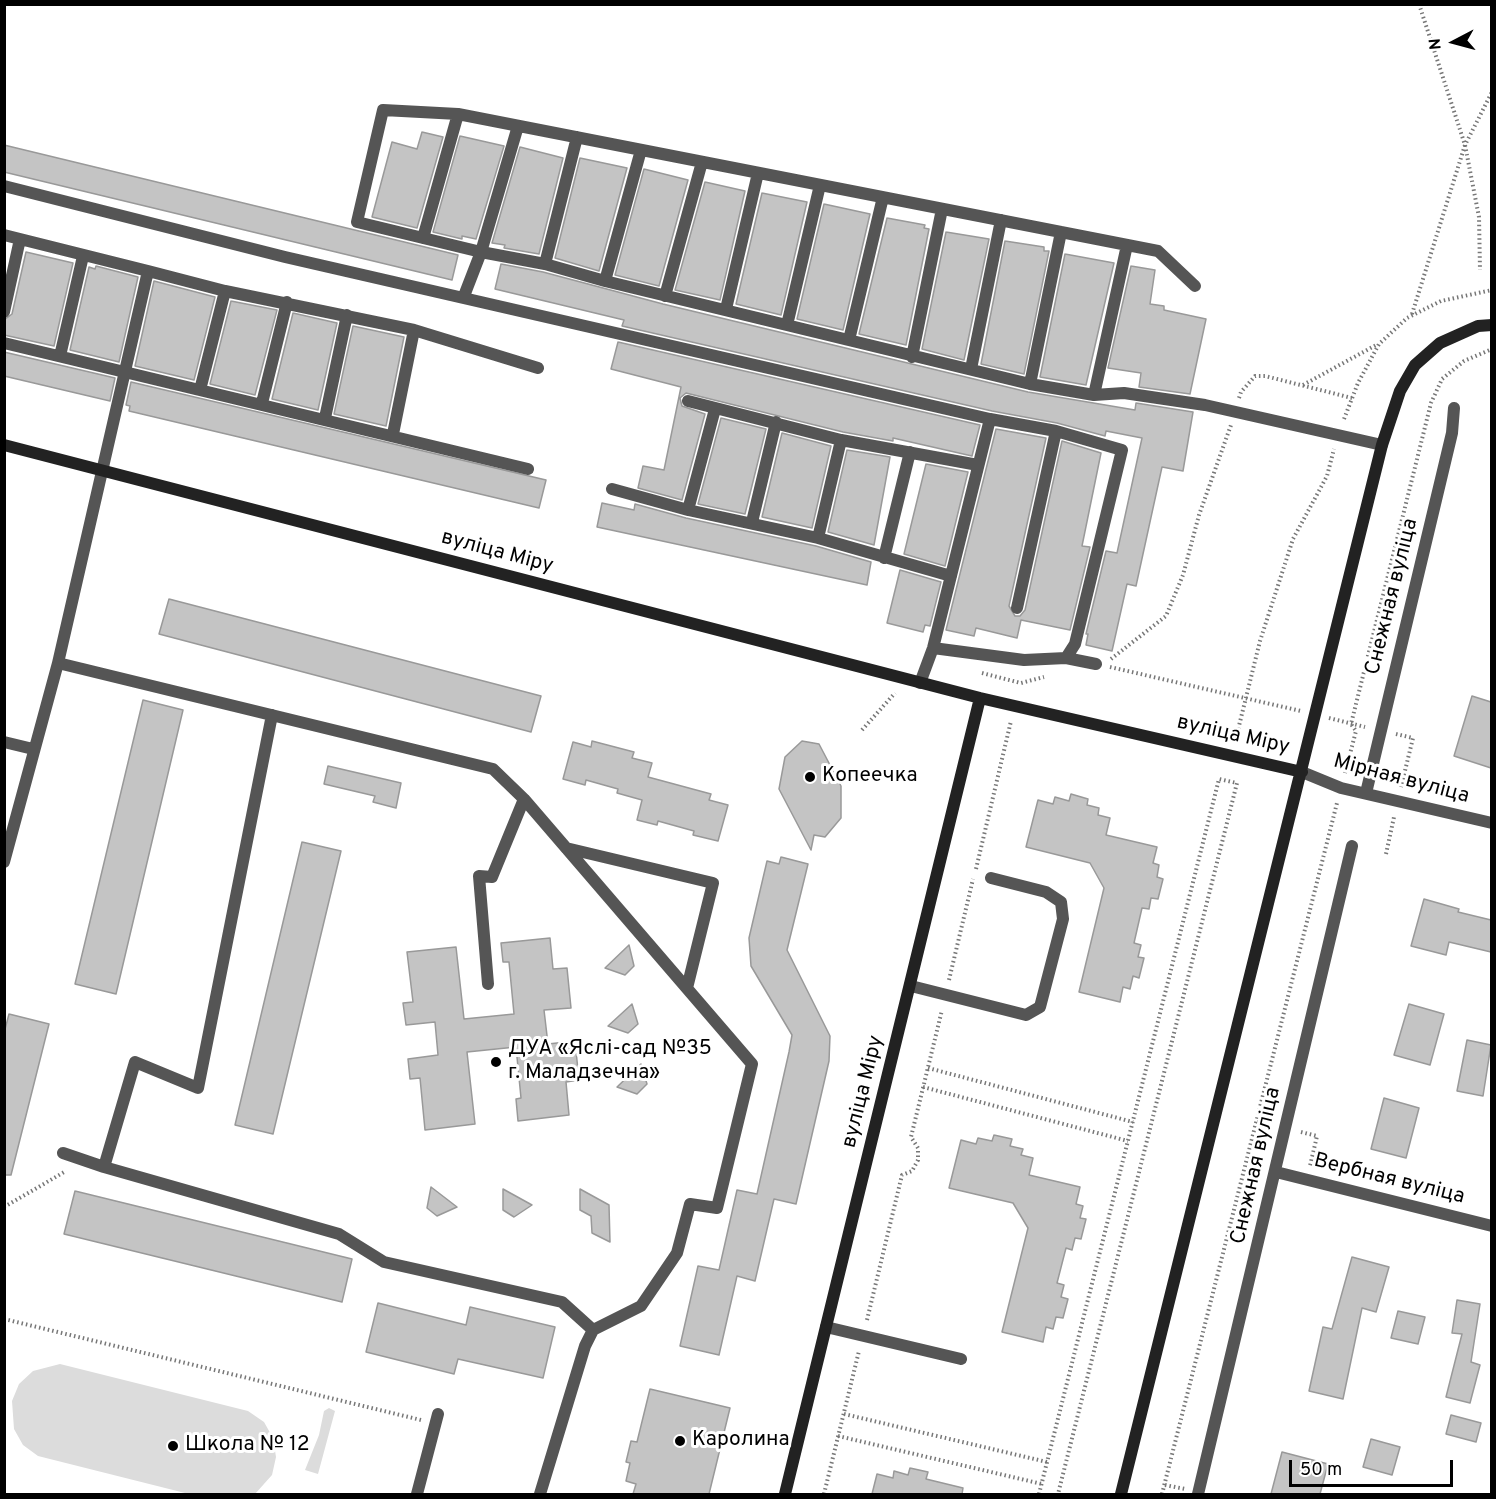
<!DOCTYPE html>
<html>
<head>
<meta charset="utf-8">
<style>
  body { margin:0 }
  #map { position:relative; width:1496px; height:1499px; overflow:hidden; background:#fff; font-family:Overpass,sans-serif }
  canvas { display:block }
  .frame { position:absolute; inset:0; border:6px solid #000; pointer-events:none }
  .north { position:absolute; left:1424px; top:12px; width:60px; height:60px; -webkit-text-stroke:4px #fff; paint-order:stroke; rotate:264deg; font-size:16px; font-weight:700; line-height:24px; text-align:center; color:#000 }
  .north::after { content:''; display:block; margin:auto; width:21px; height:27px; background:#000; clip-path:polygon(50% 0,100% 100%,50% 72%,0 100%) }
  .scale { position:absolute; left:1289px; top:1460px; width:164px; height:27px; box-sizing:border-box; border:3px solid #000; border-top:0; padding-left:8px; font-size:18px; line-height:21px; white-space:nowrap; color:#000; -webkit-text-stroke:4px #fff; paint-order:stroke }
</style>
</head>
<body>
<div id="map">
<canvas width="1496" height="1499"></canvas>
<div class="frame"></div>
<div class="north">N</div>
<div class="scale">50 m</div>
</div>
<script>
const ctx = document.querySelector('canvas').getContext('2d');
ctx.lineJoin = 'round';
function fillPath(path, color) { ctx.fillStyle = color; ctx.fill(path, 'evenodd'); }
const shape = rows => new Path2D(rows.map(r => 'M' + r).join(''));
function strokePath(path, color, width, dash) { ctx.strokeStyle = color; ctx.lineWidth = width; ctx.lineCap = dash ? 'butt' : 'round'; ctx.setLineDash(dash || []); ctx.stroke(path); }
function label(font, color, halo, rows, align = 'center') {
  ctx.font = font + ' Overpass,sans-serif'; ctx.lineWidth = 6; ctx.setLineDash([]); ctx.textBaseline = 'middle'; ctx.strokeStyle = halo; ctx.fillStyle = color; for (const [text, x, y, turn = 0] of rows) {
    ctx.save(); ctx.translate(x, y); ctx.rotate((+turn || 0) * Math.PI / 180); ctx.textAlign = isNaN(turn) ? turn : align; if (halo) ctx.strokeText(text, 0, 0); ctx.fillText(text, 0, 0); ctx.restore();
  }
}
const green = shape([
  [60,1364,248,1411,264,1422,273,1438,276,1457,272,1475,255,1494,189,1494,38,1456,23,1445,14,1429,12,1401,19,1384,33,1371],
  [329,1408,335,1411,318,1474,305,1470,319,1435,324,1411]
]);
const building = shape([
  [422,132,443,137,417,228,372,217,392,142,417,149,422,132],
  [460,136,504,146,476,239,462,236,462,239,433,232,460,136],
  [4,145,458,255,452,280,4,172,4,145],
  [520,147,563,158,539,254,504,248,505,245,492,243,520,147],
  [580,158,627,168,599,271,555,258,580,158],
  [644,169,688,180,659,286,615,275,644,169],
  [705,182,745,191,720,300,675,290,705,182],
  [762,193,807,202,781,315,736,304,762,193],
  [824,204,870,214,843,330,797,319,824,204],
  [887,218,925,225,924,228,929,229,906,345,859,334,887,218],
  [946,232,989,239,964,360,922,349,946,232],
  [1005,241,1044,247,1044,251,1049,251,1024,374,981,364,1005,241],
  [26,252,73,263,54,346,4,335,4,320,12,314,26,252],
  [1065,254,1114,263,1086,385,1040,377,1065,254],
  [501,264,543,272,663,304,1028,392,1135,410,1136,403,1193,412,1183,471,1162,467,1136,586,1127,584,1112,651,1086,645,1088,634,1086,634,1106,551,1117,553,1142,438,1106,431,1105,436,1057,423,992,411,622,326,624,320,495,289,501,264],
  [96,266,138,277,119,362,70,350,89,267,95,269,96,266],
  [1131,266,1155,270,1150,304,1164,306,1164,310,1206,319,1190,394,1139,387,1141,373,1108,368,1131,266],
  [154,281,215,297,194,380,135,366,154,281],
  [231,301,277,310,255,395,210,384,231,301],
  [293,313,337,323,318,410,272,399,293,313],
  [353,326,404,337,386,426,334,414,353,326],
  [618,342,980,425,972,456,893,438,893,441,843,432,686,393,680,398,682,406,705,414,682,500,638,488,643,466,664,470,681,387,611,369,618,342],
  [4,352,115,378,110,401,4,376,4,352],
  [131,382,546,480,539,508,129,411,130,406,126,405,131,382],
  [721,418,766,429,745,514,698,504,721,418],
  [996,429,1046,438,1009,606,1015,616,1020,616,1025,610,1062,441,1101,453,1082,546,1090,547,1070,630,1021,620,1017,638,976,628,974,636,946,630,996,429],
  [782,433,831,446,812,528,762,517,782,433],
  [847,450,890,457,874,545,828,532,847,450],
  [926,464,968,472,945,566,904,554,926,464],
  [602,503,634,510,635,504,686,518,816,546,871,562,867,585,597,527,602,503],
  [900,570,941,582,930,626,925,625,923,632,887,623,900,570],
  [169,599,541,696,531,732,159,634,169,599],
  [1472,696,1491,702,1491,768,1454,756,1472,696],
  [143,700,183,710,116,994,75,984,143,700],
  [592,741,634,752,632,758,652,763,648,777,711,794,709,800,728,805,718,841,693,835,694,831,658,821,657,825,637,820,642,800,617,793,618,789,586,780,585,785,563,779,573,742,591,747,592,741],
  [802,741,819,744,841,786,841,818,825,837,814,835,811,850,779,789,785,757,802,741],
  [328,766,401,783,396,808,373,802,375,796,324,784,328,766],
  [1071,794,1088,799,1087,805,1099,808,1098,815,1110,818,1106,835,1157,847,1153,863,1159,865,1157,877,1163,879,1158,899,1151,898,1149,909,1142,908,1134,943,1141,945,1138,957,1144,958,1139,978,1133,976,1130,989,1123,987,1120,1002,1079,992,1104,888,1090,863,1026,847,1038,800,1053,804,1055,797,1069,801,1071,794],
  [302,842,341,851,273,1134,235,1125,302,842],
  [781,857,808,864,787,950,830,1036,829,1061,796,1204,774,1199,755,1281,737,1276,719,1355,680,1346,698,1266,719,1270,737,1190,757,1194,789,1052,792,1035,751,966,749,938,767,861,779,864,781,857],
  [1424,899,1459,909,1458,912,1491,920,1491,952,1449,942,1446,955,1411,946,1424,899],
  [550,938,553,969,567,968,571,1008,544,1010,548,1044,575,1041,579,1080,566,1082,569,1115,518,1121,516,1099,521,1098,516,1047,467,1052,475,1124,425,1130,420,1078,410,1079,408,1059,438,1055,435,1022,406,1025,403,1003,413,1002,407,952,456,947,464,1019,514,1014,509,962,503,962,501,943,550,938],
  [629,945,634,966,625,975,605,968,629,945],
  [632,1004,638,1024,628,1033,608,1026,632,1004],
  [1409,1004,1444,1014,1430,1065,1394,1055,1409,1004],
  [9,1014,49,1024,11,1175,4,1175,4,1033,9,1014],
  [1467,1040,1491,1045,1483,1096,1457,1091,1467,1040],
  [641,1064,647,1084,637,1094,617,1087,641,1064],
  [1384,1098,1419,1108,1406,1158,1371,1149,1384,1098],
  [994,1135,1012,1139,1010,1146,1023,1149,1021,1155,1033,1158,1029,1175,1080,1187,1076,1204,1083,1206,1080,1218,1086,1219,1081,1239,1075,1238,1072,1250,1066,1248,1057,1283,1064,1285,1061,1297,1068,1299,1063,1318,1056,1317,1053,1329,1046,1327,1043,1342,1002,1332,1028,1228,1013,1203,949,1188,961,1140,976,1144,978,1138,992,1141,994,1135],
  [431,1187,457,1207,437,1216,427,1208,431,1187],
  [503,1189,532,1205,514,1217,503,1210,503,1189],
  [580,1189,609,1205,610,1242,592,1233,591,1216,580,1210,580,1189],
  [75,1191,352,1259,342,1302,64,1234,75,1191],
  [1352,1257,1389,1267,1376,1312,1362,1308,1343,1399,1309,1391,1323,1327,1332,1329,1352,1257],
  [1457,1300,1480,1304,1471,1362,1480,1365,1470,1403,1446,1397,1462,1334,1452,1333,1457,1300],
  [378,1303,466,1325,470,1307,555,1327,543,1378,458,1359,454,1374,366,1352,378,1303],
  [1398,1311,1425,1317,1418,1344,1391,1338,1398,1311],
  [650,1389,730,1408,709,1494,633,1494,636,1484,626,1481,630,1463,626,1462,631,1441,637,1442,650,1389],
  [1451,1415,1481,1423,1476,1442,1446,1434,1451,1415],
  [1371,1439,1400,1447,1392,1475,1363,1467,1371,1439],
  [1282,1452,1328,1464,1320,1494,1271,1494,1282,1452],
  [910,1468,928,1472,926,1479,963,1488,962,1494,872,1494,877,1474,893,1478,894,1471,908,1475,910,1468]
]);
const path = shape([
  [1419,4,1465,145,1479,217,1480,270],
  [1412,314,1465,145,1492,92],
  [1303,385,1378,344],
  [1239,398,1241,392,1255,376,1265,376,1352,398],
  [1344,419,1358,383,1379,344,1407,318,1441,301,1492,290],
  [1111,659,1166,616,1183,575,1199,515,1231,425],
  [1110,667,1301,711],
  [982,673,1021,683,1044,677],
  [1329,718,1365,727],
  [862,730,895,693],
  [1396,734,1413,738,1401,787],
  [1235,742,1260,641,1293,539,1327,476,1334,449],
  [1345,773,1356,731,1351,724,1431,403,1442,379,1464,361,1492,349],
  [1386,854,1394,817],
  [976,869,1011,721],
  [949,980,973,879],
  [928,1068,1133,1122],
  [923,1087,1128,1141],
  [1257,1122,1270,1125],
  [1301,1132,1317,1136,1310,1166],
  [4,1207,66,1171],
  [4,1319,421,1420],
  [867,1320,902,1175,912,1171,918,1160,918,1148,911,1137,942,1010],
  [844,1414,1047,1462],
  [838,1436,1042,1484],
  [1165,1485,1185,1489],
  [824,1494,859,1351],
  [1039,1494,1219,779,1237,783,1058,1494],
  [1162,1494,1337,803]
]);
const lane = shape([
  [4,186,285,257,990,419,933,648,920,683],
  [4,235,148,271,58,663,4,862],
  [423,238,458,114],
  [545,264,577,137],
  [148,271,225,291,414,330,538,368],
  [605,281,641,150],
  [1195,286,1158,251,458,114,383,110,357,222,481,252,545,264,605,281,1030,384,1094,395,1124,393,1205,405,1382,445],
  [464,296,481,252,518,126],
  [665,296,702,162],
  [726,309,758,173],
  [4,312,20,239],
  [787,325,820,185],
  [849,340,883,197],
  [4,343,528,469],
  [60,356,83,256],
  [912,357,942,209],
  [971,369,1001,220],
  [1030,384,1061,232],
  [200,390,225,291],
  [1094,395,1127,245],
  [688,401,841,440,978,465],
  [262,403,287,302],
  [325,418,347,315],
  [393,434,414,330],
  [612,489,688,510,818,538,951,576],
  [688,510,715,409],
  [752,522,776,422],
  [818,538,841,440],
  [884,558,910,452],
  [1017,608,1056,431],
  [933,648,1024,660,1066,658,1075,644,1122,450,1056,431,990,419],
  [1066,658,1096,664],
  [58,663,493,769,524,799,752,1064,717,1208,690,1204,677,1253,641,1306,593,1330,585,1346,540,1494],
  [4,742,33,749],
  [566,848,713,883,687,988],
  [488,984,479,876,492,877,524,799],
  [911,986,1026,1015,1040,1007,1063,919,1061,902,1046,892,991,878],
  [63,1153,104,1167,339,1234,384,1262,562,1302,593,1330],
  [104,1167,135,1062,198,1088,272,715],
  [826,1327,961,1359],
  [417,1494,438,1414]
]);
const street = shape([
  [1302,772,1341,788,1492,823],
  [1366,793,1452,433,1454,408],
  [1276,1172,1492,1226],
  [1198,1494,1352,846]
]);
const secondary = shape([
  [4,445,980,698,1302,772],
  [785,1494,980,698],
  [1121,1494,1382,445,1400,391,1415,365,1440,343,1478,326,1492,325]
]);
const markers = [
  [810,777,6,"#000"],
  [496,1062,6,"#000"],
  [680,1441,6,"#000"],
  [173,1446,6,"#000"]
];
const streetNames = [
  ["вуліца Міру",497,553,15],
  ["Снежная вуліца",1393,597,-76],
  ["вуліца Міру",1233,736,13],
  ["Мірная вуліца",1401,780,15],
  ["вуліца Міру",864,1092,-76],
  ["Снежная вуліца",1257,1166,-77],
  ["Вербная вуліца",1389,1180,14]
];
const poiNames = [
  ["Копеечка",822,777],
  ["ДУА «Яслі-сад №35",508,1050],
  ["г. Маладзечна»",508,1074],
  ["Каролина",692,1441],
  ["Школа № 12",185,1446]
];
fillPath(green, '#dcdcdc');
fillPath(building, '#c4c4c4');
strokePath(building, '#999', 1.5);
strokePath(path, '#777', 4, [1.5, 3]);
strokePath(lane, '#555', 12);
strokePath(street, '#555', 12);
strokePath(secondary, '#222', 12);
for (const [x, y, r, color] of markers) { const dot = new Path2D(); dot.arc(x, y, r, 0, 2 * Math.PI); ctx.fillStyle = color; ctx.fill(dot); strokePath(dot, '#fff', 2); }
label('21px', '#000', '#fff', streetNames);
label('21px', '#000', '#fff', poiNames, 'left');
</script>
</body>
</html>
